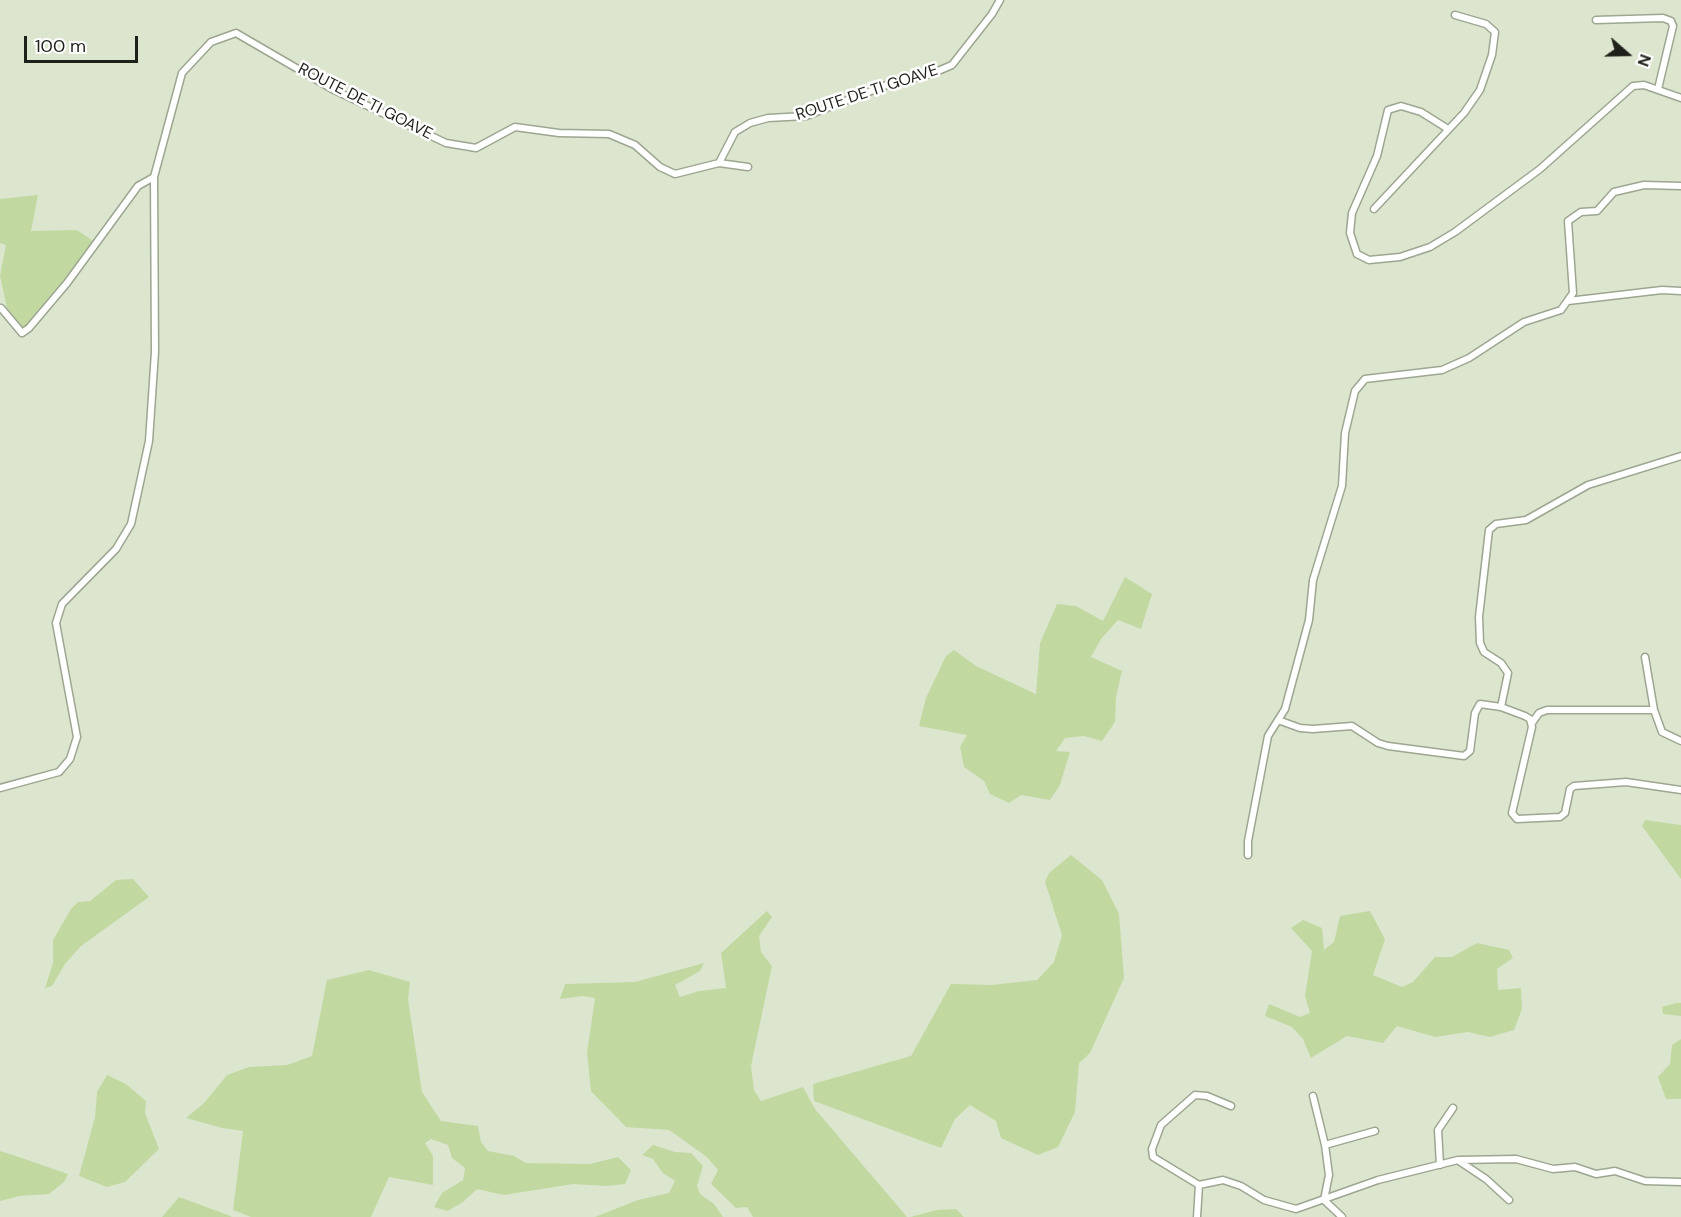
<!DOCTYPE html>
<html>
<head>
<meta charset="utf-8">
<style>
  body { margin:0 }
  #map { position:relative; width:1681px; height:1217px; overflow:hidden; background:#dce6cf; font-family:"DM Sans",sans-serif }
  canvas { display:block }
  .north { position:absolute; left:1597px; top:24px; width:60px; height:60px; -webkit-text-stroke:4px #fff; paint-order:stroke; rotate:110deg; font-size:16px; font-weight:700; line-height:24px; text-align:center; color:#1e2119 }
  .north::after { content:''; display:block; margin:auto; width:21px; height:27px; background:#1e2119; clip-path:polygon(50% 0,100% 100%,50% 72%,0 100%) }
  .scale { position:absolute; left:24px; top:36px; width:114px; height:27px; box-sizing:border-box; border:3px solid #1e2119; border-top:0; padding-left:8px; font-size:18px; line-height:21px; white-space:nowrap; color:#1e2119; -webkit-text-stroke:4px #fff; paint-order:stroke }
</style>
</head>
<body>
<div id="map">
<canvas width="1681" height="1217"></canvas>
<div class="north">N</div>
<div class="scale">100 m</div>
</div>
<script>
const ctx = document.querySelector('canvas').getContext('2d');
ctx.lineJoin = 'round';
function fillPath(path, color) { ctx.fillStyle = color; ctx.fill(path, 'evenodd'); }
const shape = rows => new Path2D(rows.map(r => 'M' + r).join(''));
function strokePath(path, color, width, dash) { ctx.strokeStyle = color; ctx.lineWidth = width; ctx.lineCap = dash ? 'butt' : 'round'; ctx.setLineDash(dash || []); ctx.stroke(path); }
function label(font, color, halo, rows, align = 'center') {
  ctx.font = font + ' "DM Sans",sans-serif'; ctx.lineWidth = 5; ctx.setLineDash([]); ctx.textBaseline = 'middle'; ctx.strokeStyle = halo; ctx.fillStyle = color; for (const [text, x, y, turn = 0] of rows) {
    ctx.save(); ctx.translate(x, y); ctx.rotate((+turn || 0) * Math.PI / 180); ctx.textAlign = isNaN(turn) ? turn : align; if (halo) ctx.strokeText(text, 0, 0); ctx.fillText(text, 0, 0); ctx.restore();
  }
}
const green = shape([
  [38,195,31,231,77,230,93,241,60,288,24,329,7,308,0,276,6,245,0,243,0,199],
  [1125,577,1152,594,1141,629,1118,620,1101,639,1091,657,1122,671,1116,697,1115,722,1102,741,1084,736,1065,738,1056,751,1070,752,1060,785,1050,800,1021,795,1009,803,990,794,984,781,964,767,960,747,967,735,919,726,926,698,946,656,954,650,976,666,1036,694,1040,643,1057,604,1076,606,1103,621],
  [1645,820,1681,825,1681,879,1642,826],
  [1071,855,1102,880,1119,914,1124,978,1090,1053,1079,1063,1075,1112,1058,1147,1038,1155,1001,1138,996,1121,970,1105,955,1119,941,1148,814,1101,813,1084,911,1056,951,984,991,985,1037,980,1054,962,1062,935,1045,882,1049,873],
  [133,879,149,897,81,946,65,964,52,986,45,988,53,963,53,940,71,909,78,902,90,901,116,880],
  [767,911,772,917,759,936,761,952,772,966,751,1066,754,1090,761,1101,803,1087,815,1109,907,1217,753,1217,747,1207,736,1208,711,1184,718,1170,707,1157,669,1130,626,1127,591,1091,587,1053,595,998,583,996,560,999,565,984,635,982,704,963,700,971,675,985,680,997,699,991,726,988,721,953],
  [1370,911,1385,939,1373,975,1402,987,1413,982,1435,957,1452,957,1477,943,1509,950,1513,958,1497,969,1498,990,1521,988,1522,1009,1514,1030,1490,1037,1468,1032,1435,1037,1397,1026,1383,1043,1347,1036,1311,1058,1303,1039,1292,1027,1265,1016,1269,1004,1300,1017,1310,1013,1305,996,1312,951,1291,928,1303,920,1322,928,1324,950,1334,942,1340,916],
  [369,970,410,982,408,999,422,1092,441,1121,478,1126,481,1142,488,1151,514,1156,526,1163,590,1164,618,1157,631,1170,625,1184,607,1186,573,1184,504,1195,477,1189,463,1202,448,1211,434,1207,442,1193,463,1180,465,1168,452,1158,448,1145,431,1139,425,1143,433,1156,433,1185,389,1177,371,1217,251,1217,233,1210,243,1131,222,1128,186,1118,204,1103,227,1075,249,1067,287,1065,312,1056,327,980],
  [1676,1003,1681,1003,1681,1016,1663,1014,1662,1007],
  [1681,1039,1681,1099,1666,1099,1658,1077,1670,1064,1672,1045],
  [107,1075,126,1084,146,1101,145,1113,159,1149,125,1182,107,1187,79,1176,95,1117,97,1092],
  [653,1145,675,1152,691,1153,703,1166,697,1186,700,1194,714,1204,723,1217,595,1217,638,1200,669,1193,675,1181,663,1173,653,1159,642,1155],
  [0,1151,10,1154,68,1174,64,1182,49,1194,20,1196,0,1201],
  [179,1197,228,1215,232,1217,162,1217],
  [956,1209,964,1217,910,1217,937,1210]
]);
const minor = shape([
  [1596,20,1663,18,1671,21,1673,26,1658,89],
  [1448,129,1421,112,1401,106,1388,110,1377,156,1352,213,1350,233,1357,254,1369,260,1400,257,1430,247,1455,232,1540,169,1633,86,1644,85,1681,98],
  [719,163,748,167],
  [1374,209,1464,113,1480,90,1492,55,1495,32,1486,24,1455,15],
  [1568,301,1662,290,1681,291],
  [1,308,22,333,29,328,67,283,138,186,154,177],
  [1645,657,1654,710,1662,732,1681,741],
  [1501,707,1508,673,1501,663,1484,652,1480,643,1479,617,1489,530,1496,524,1526,520,1588,485,1681,456],
  [1278,720,1300,728,1313,729,1352,726,1378,743,1388,746,1464,756,1470,751,1475,713,1480,704,1501,707,1525,716,1530,719,1532,727,1512,813,1517,819,1560,817,1565,813,1570,789,1574,786,1626,782,1681,790],
  [1532,723,1539,713,1547,710,1654,710],
  [0,788,59,772,70,759,77,737,56,623,62,604,116,549,131,524,149,441,155,352,154,177,182,73,211,42,236,33,334,90,446,143,476,148,515,127,559,133,609,134,635,145,660,167,675,174,719,163,735,132,750,123,768,118,806,116,897,81,931,74,952,65,992,14,1000,0],
  [1248,855,1248,841,1268,736,1285,709,1309,620,1313,580,1342,486,1345,433,1355,391,1365,379,1442,370,1469,358,1524,322,1561,310,1573,293,1568,221,1581,212,1597,211,1614,192,1644,185,1681,186],
  [1313,1096,1325,1145],
  [1231,1106,1207,1096,1195,1095,1161,1125,1152,1149,1153,1157,1199,1185,1223,1180,1241,1186,1264,1200,1296,1209,1378,1180,1458,1160,1516,1159,1553,1169,1575,1167,1596,1174,1615,1171,1645,1181,1681,1182],
  [1459,1161,1486,1179,1509,1200],
  [1440,1165,1438,1130,1453,1108],
  [1197,1217,1199,1185],
  [1342,1217,1324,1200,1329,1175,1325,1145,1375,1131]
]);
const streetNames = [
  ["ROUTE DE TI GOAVE",867,93,-18],
  ["ROUTE DE TI GOAVE",365,102,27]
];
fillPath(green, '#c1d9a1');
strokePath(minor, '#9ca690', 9);
strokePath(minor, '#fff', 6);
label('16px', '#1e2119', '#fff', streetNames);
</script>
</body>
</html>
